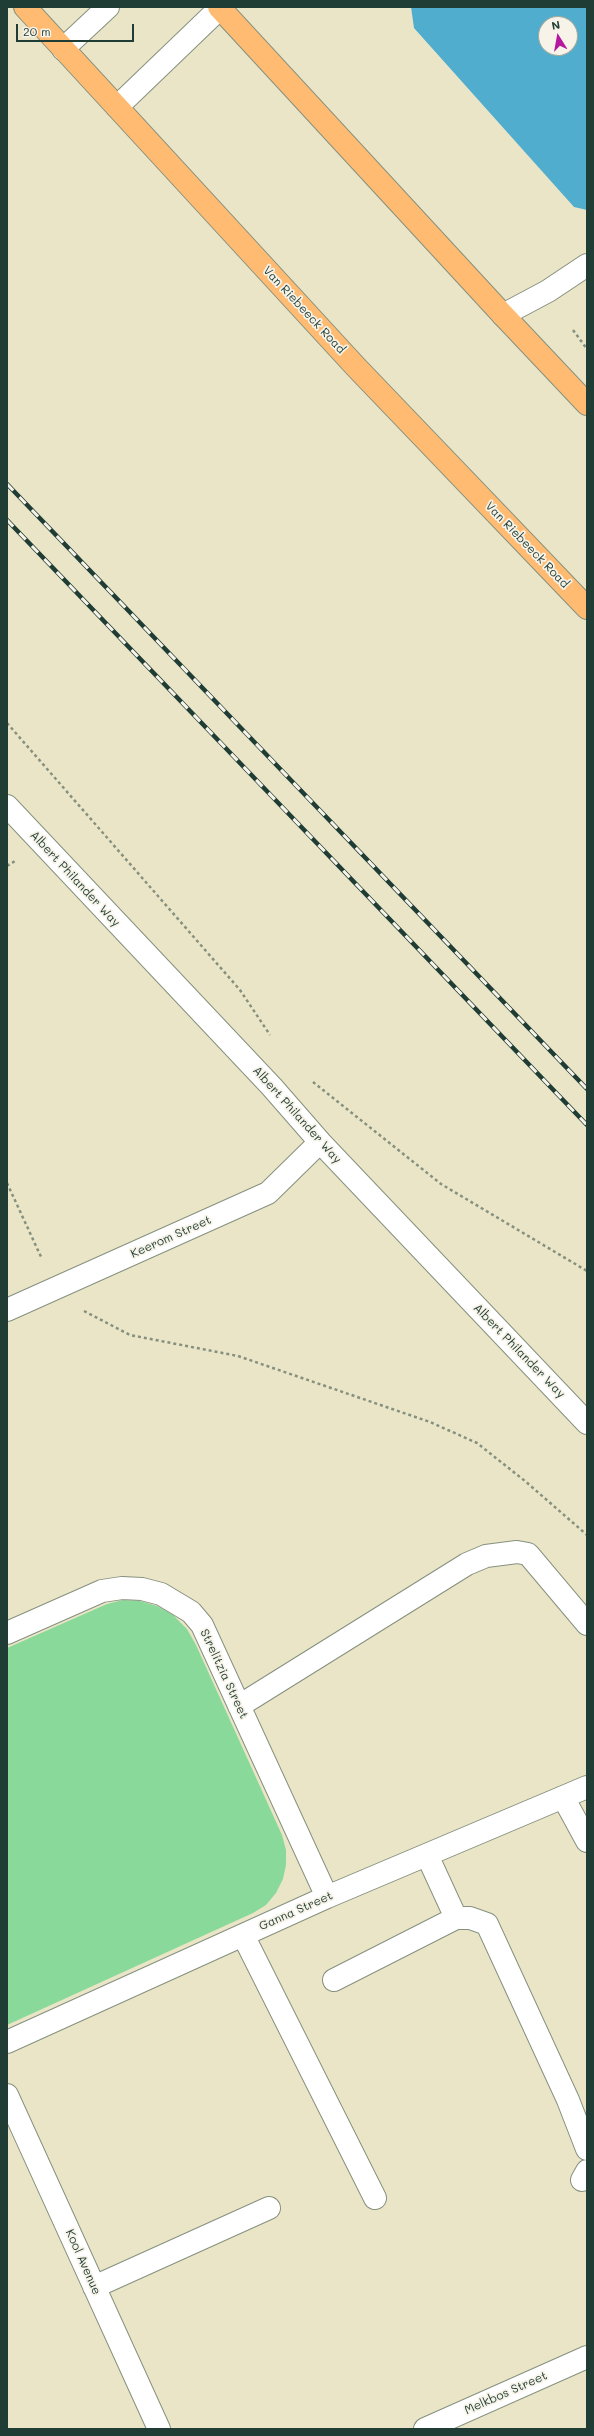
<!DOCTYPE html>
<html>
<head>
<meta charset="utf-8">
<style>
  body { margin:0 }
  #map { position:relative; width:594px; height:2436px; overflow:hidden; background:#ebe5c8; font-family:Mali,sans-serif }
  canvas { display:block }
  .frame { position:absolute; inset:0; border:8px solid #1f3d34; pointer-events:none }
  .north { position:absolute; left:538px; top:16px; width:40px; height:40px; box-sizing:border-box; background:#f7f3e8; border:1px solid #a1aaa0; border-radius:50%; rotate:349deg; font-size:11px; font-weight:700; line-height:16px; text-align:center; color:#1f3d34 }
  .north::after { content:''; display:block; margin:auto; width:14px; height:18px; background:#b5179e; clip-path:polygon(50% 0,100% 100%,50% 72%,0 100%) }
  .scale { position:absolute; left:16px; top:24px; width:118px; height:18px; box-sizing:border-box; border:2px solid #1f3d34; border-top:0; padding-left:5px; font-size:12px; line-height:14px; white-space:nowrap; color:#1f3d34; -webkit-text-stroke:3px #f7f3e8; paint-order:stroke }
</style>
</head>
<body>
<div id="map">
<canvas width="594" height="2436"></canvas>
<div class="frame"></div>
<div class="north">N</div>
<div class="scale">20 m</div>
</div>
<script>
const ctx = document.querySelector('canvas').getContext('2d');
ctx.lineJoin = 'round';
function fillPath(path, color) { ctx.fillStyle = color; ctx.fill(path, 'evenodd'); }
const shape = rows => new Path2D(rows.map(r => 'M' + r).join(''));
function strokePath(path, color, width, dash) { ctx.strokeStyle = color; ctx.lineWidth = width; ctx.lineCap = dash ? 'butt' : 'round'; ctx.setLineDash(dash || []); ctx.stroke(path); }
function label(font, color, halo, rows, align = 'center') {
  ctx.font = font + ' Mali,sans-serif'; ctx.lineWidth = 3.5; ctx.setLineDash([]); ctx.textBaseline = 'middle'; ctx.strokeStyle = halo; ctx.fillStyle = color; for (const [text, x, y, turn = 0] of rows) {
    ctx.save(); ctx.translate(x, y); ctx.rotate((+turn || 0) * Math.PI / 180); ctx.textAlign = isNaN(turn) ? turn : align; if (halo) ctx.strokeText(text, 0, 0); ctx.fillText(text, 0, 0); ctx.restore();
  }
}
const green = shape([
  [123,1600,140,1601,157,1606,173,1615,187,1629,196,1645,282,1835,286,1850,286,1865,283,1879,276,1893,266,1905,253,1913,7,2025,7,1648,107,1604]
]);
const water = shape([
  [411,7,587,7,587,210,574,207,414,28],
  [546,24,570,24,570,48,546,48]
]);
const path = shape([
  [573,330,587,349],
  [7,723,240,990,270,1035],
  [7,866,15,861],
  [313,1082,441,1184,587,1271],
  [7,1183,42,1259],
  [84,1311,130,1335,238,1356,430,1422,477,1443,525,1481,587,1535]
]);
const minor = shape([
  [63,49,108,7],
  [117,107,221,7],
  [503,315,548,291,587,265],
  [7,806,272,1087,320,1142,587,1423],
  [7,1310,268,1193,320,1142],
  [7,1633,102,1591,122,1588,142,1589,161,1594,191,1612,202,1625,327,1897],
  [239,1706,467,1564,486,1556,517,1552,528,1554,587,1624],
  [563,1797,587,1841],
  [427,1855,456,1918],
  [243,1935,375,2198],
  [334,1980,456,1918,470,1918,487,1924,568,2100,587,2149],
  [7,2042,327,1897,587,1787],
  [7,2095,159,2429],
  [582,2180,587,2171],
  [94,2287,269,2208],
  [425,2429,587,2357]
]);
const major = shape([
  [25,7,356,367,587,608],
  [219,7,503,315,587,404]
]);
const rail = shape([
  [7,484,587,1089],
  [7,520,587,1125]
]);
const streetNames = [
  ["Van Riebeeck Road",304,310,47],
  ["Van Riebeeck Road",527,545,46],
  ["Albert Philander Way",75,879,47],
  ["Albert Philander Way",297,1115,48],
  ["Keerom Street",171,1237,-24],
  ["Albert Philander Way",519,1351,46],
  ["Strelitzia Street",224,1674,65],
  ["Ganna Street",296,1911,-24],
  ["Kool Avenue",83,2262,66],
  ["Melkbos Street",506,2393,-24]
];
fillPath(green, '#89da9a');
fillPath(water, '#50adce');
strokePath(minor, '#85917e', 24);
strokePath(major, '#85917e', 24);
strokePath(path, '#85917e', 2.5, [3, 3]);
strokePath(minor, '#fff', 22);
strokePath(major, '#febb71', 22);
strokePath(rail, '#1f3d34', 4.5);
strokePath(rail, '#f7f3e8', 3, [9]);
label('12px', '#1f3d34', '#f7f3e8', streetNames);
</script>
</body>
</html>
